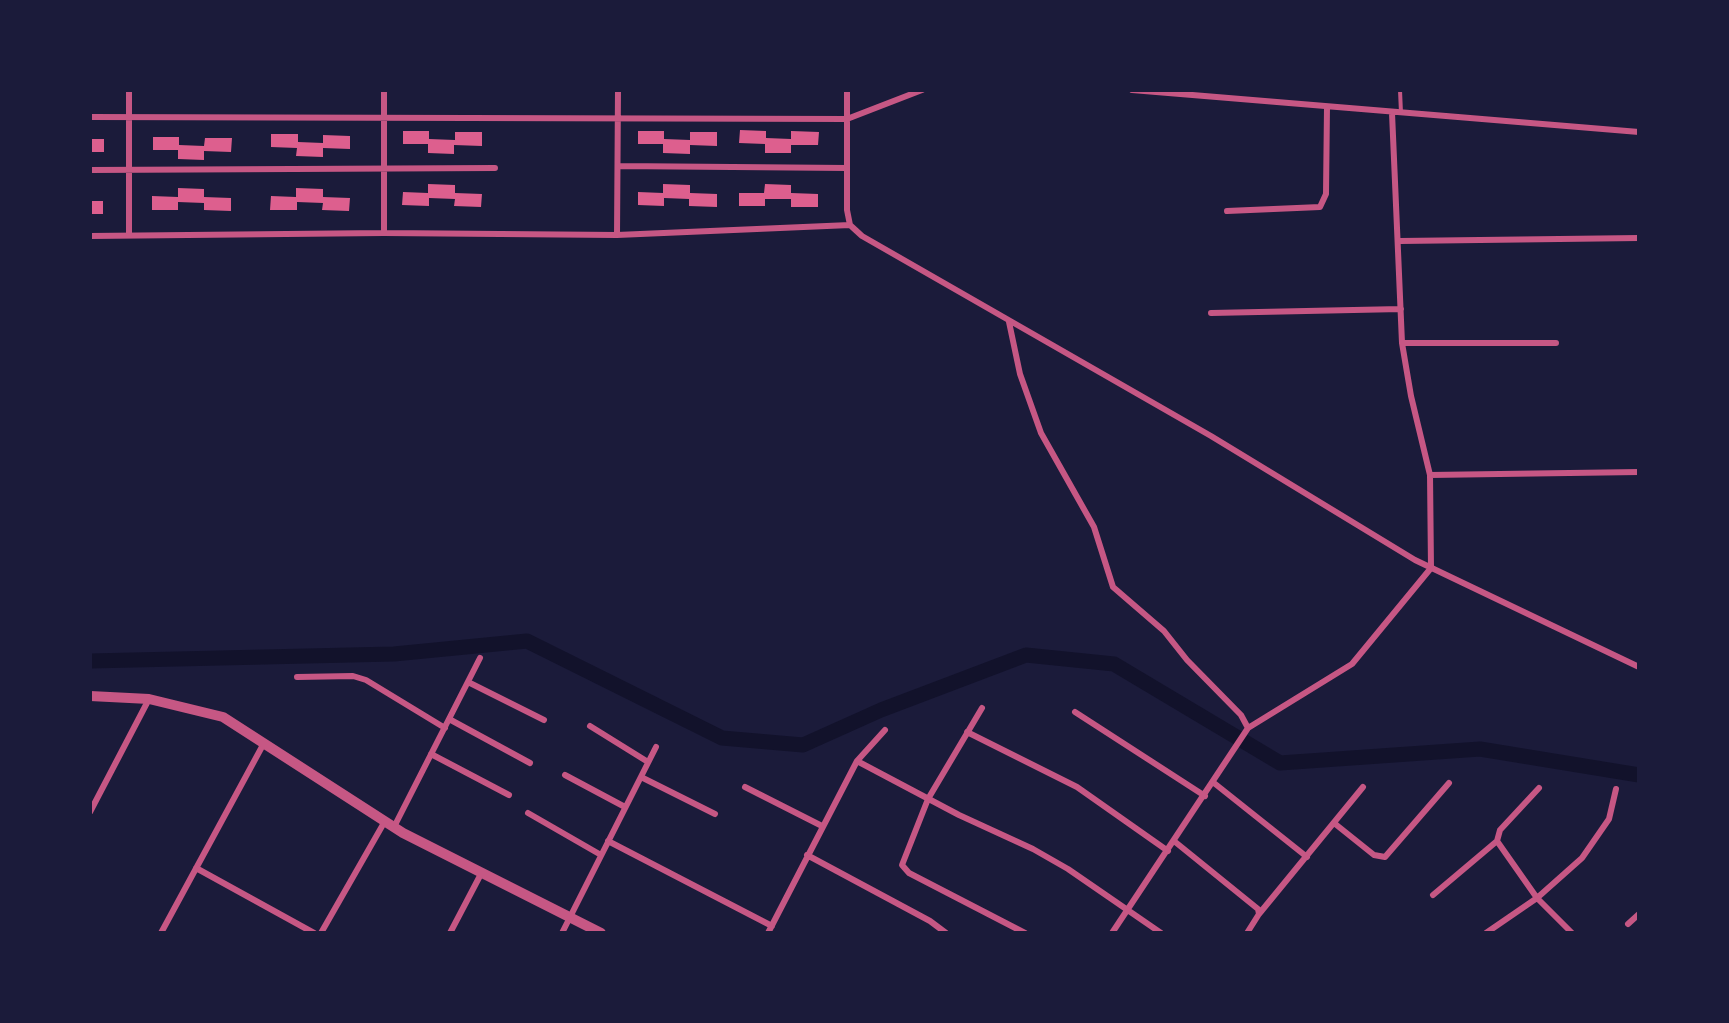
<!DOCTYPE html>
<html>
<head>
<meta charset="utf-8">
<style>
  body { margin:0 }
  #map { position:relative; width:1729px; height:1023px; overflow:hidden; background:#1b1b3a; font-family:Poppins,sans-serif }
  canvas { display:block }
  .frame { position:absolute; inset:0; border:92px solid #1b1b3a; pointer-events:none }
</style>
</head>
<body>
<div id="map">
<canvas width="1729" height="1023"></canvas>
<div class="frame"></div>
</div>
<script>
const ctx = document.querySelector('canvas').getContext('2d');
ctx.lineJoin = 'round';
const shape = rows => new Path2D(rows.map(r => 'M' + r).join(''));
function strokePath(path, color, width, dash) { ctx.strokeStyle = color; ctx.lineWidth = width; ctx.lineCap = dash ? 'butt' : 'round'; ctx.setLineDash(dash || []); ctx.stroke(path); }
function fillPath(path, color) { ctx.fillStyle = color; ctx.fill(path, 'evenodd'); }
const canal = shape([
  [90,661,394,654,527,641,722,738,803,745,881,710,1026,655,1114,664,1280,763,1480,749,1639,775]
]);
const building = shape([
  [740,130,766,131,766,138,791,139,791,131,819,132,818,145,791,145,791,153,765,153,765,144,739,143],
  [403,131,429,131,429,139,455,140,455,132,482,132,482,146,454,145,454,154,428,153,428,144,403,144],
  [638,131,664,131,664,139,690,140,690,132,717,132,717,146,690,145,690,154,663,153,663,144,638,144],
  [271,134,298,134,298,142,323,143,323,135,350,136,350,149,323,148,323,157,296,156,297,148,271,147],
  [153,137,179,137,179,145,204,146,205,138,232,138,231,152,204,151,204,160,178,159,178,150,153,150],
  [90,139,104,139,104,152,90,152],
  [428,184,455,185,455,193,482,194,481,207,454,206,455,199,429,198,429,206,402,205,403,192,428,193],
  [663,184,690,185,690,193,717,194,717,207,689,206,689,199,664,198,664,206,638,205,638,192,663,193],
  [765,184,791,185,791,193,818,194,818,207,791,207,791,199,765,199,765,206,739,206,739,193,764,193],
  [178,188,204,189,204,197,231,198,231,211,204,210,204,203,178,202,178,210,152,210,152,196,178,197],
  [296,188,323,189,323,197,350,198,349,211,322,210,323,203,297,202,297,210,270,210,271,196,296,197],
  [90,201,103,201,103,214,90,214]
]);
const service = shape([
  [1400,90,1401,113]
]);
const minor = shape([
  [384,90,384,233],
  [847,90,847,210,850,225,862,236,1211,436,1415,560,1639,667],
  [1132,90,1639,132],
  [90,117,847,119,922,90],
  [618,166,847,168],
  [90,170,495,168],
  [1227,211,1320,207,1326,194,1327,107],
  [129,235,129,90],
  [617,235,618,90],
  [90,236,384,233,617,235,850,225],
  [1400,241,1639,238],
  [1211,313,1401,309],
  [1009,322,1020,374,1041,433,1094,527,1113,587,1164,631,1187,660,1241,715,1248,728,1112,933],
  [1402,343,1556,343],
  [1430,475,1639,472],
  [297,677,353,676,366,680,445,728],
  [468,682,544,720],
  [982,708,928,799,902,865,909,873,1025,933],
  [1075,712,1205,796],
  [449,719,530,763],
  [590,726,648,762],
  [1248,728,1352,664,1431,568,1430,475,1411,396,1402,343,1392,113],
  [967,732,1077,787,1168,851],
  [431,754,509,795],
  [857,761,885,730],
  [565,775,625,807],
  [641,777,715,814],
  [1214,783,1307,857],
  [745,787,822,826],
  [1539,788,1500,830,1497,841,1537,898,1572,933],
  [90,812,149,699],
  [528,813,601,855],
  [1334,823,1374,855,1385,857,1449,783],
  [394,827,480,658],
  [608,841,772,926],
  [1174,841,1258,909,1259,914,1247,933],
  [807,855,930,921,946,933],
  [196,868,314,933],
  [1433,895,1497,841],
  [1259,914,1363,787],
  [1628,924,1639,914],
  [161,933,264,743],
  [321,933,385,821],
  [450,933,482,872],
  [562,933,656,747],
  [768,933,857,761,959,815,1033,849,1068,869,1161,933],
  [1486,933,1537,898,1582,858,1609,819,1616,789]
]);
const tertiary = shape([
  [90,696,149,699,223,717,403,833,601,933]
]);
strokePath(canal, '#12122b', 15);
fillPath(building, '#dd5f8e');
strokePath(service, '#c65784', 4);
strokePath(minor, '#c65784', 6);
strokePath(tertiary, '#c65784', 10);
</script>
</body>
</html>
